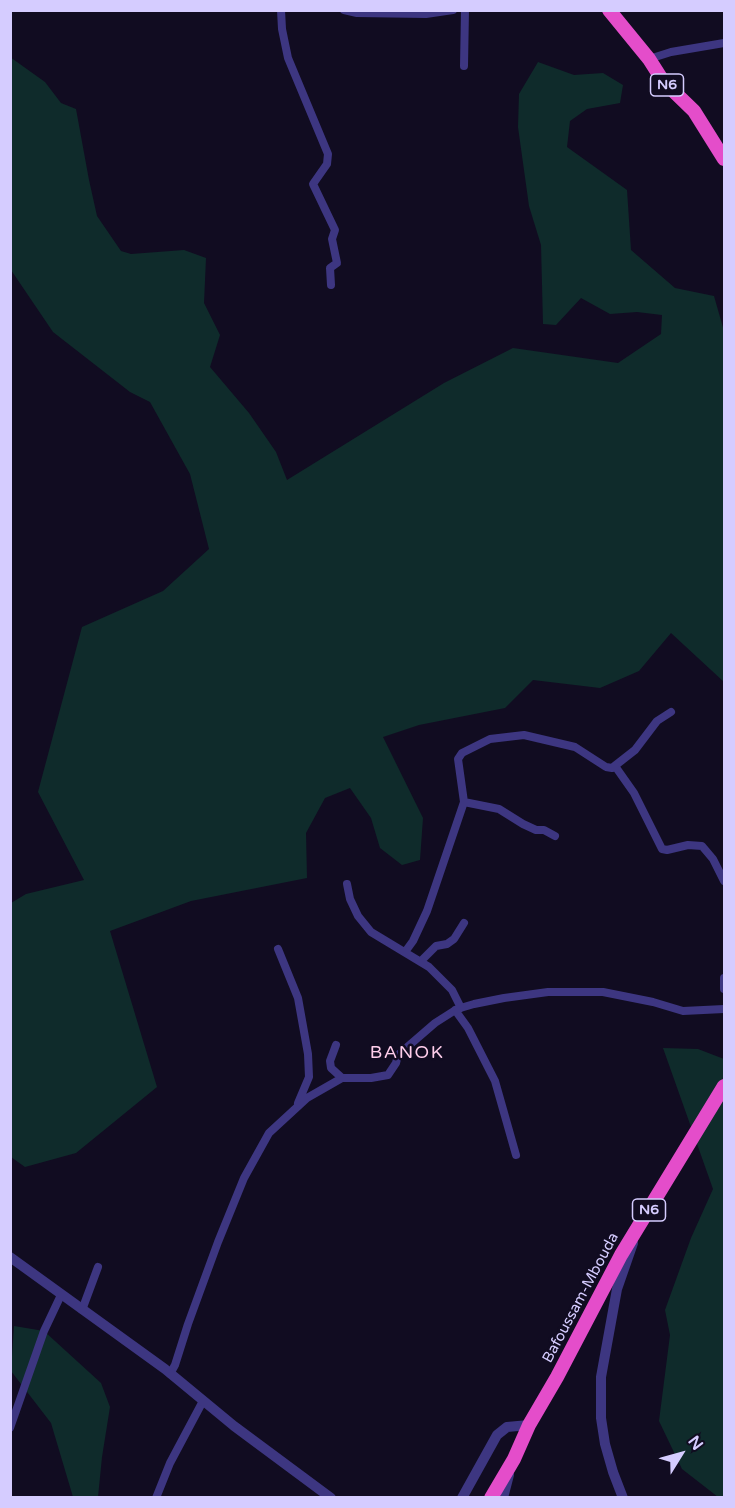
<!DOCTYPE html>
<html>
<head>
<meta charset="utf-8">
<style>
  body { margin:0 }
  #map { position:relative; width:735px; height:1508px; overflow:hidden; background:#110c21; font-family:"Varela Round",sans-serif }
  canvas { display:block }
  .frame { position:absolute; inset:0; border:12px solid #d5ccff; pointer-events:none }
  .north { position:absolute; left:651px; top:1424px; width:60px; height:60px; -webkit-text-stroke:4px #110c21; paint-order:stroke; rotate:53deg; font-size:16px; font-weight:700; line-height:24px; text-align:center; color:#d5ccff }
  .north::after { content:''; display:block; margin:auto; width:21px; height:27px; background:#d5ccff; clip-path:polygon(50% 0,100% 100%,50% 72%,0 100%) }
</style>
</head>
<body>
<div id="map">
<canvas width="735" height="1508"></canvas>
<div class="frame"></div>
<div class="north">N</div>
</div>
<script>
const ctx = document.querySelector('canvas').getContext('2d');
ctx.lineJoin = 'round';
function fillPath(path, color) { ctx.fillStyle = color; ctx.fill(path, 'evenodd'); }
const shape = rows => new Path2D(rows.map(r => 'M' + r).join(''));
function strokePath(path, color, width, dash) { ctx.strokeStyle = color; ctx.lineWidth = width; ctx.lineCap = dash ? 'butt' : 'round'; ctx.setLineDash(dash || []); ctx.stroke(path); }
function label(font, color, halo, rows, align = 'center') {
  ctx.font = font + ' "Varela Round",sans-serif'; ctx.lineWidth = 5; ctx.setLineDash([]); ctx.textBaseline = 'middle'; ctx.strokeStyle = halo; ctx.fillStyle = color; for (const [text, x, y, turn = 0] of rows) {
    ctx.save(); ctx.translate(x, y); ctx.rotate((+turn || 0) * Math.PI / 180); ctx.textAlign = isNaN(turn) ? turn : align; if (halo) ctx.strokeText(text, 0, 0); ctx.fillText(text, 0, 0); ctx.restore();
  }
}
const green = shape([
  [10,57,45,82,61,103,76,109,89,180,97,216,121,251,131,254,184,250,206,258,204,303,220,335,210,367,249,413,276,452,287,480,444,383,513,348,618,363,661,334,662,315,637,312,610,314,581,298,556,325,543,324,541,245,529,206,518,127,519,94,538,62,574,75,603,73,623,85,620,103,587,109,570,121,567,147,627,190,631,250,675,288,714,296,724,331,724,682,671,633,639,671,600,688,533,680,505,708,419,725,383,737,423,818,420,860,402,865,380,848,371,818,350,788,325,798,306,833,307,878,191,901,110,931,157,1087,76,1153,25,1167,11,1157,11,903,26,894,84,880,38,792,82,627,163,591,209,549,190,474,150,402,130,392,53,332,11,270],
  [663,1048,698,1049,724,1059,724,1497,718,1497,682,1469,659,1421,670,1335,665,1310,691,1238,713,1189],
  [14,1326,44,1331,101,1383,110,1407,102,1457,98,1497,73,1497,51,1423,11,1371]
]);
const minor = shape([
  [281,10,282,29,288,58,328,154,327,164,313,184,335,230,332,239,337,263,330,268,331,285],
  [344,10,357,13,426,14,453,10],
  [649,59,671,52,724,43],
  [464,66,465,10],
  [615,766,634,793,662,849,667,850,688,845,702,846,713,859,724,881],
  [464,802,499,809,523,824,536,830,544,830,555,836],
  [347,884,350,899,358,916,371,932,429,967,452,990,461,1008],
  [278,949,298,998,308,1054,309,1077,298,1103],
  [405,952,413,941,427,911,464,802,458,759,462,753,490,739,524,735,575,747,606,767,612,768,635,750,657,721,671,712],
  [421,961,436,946,447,944,454,939,464,923],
  [724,978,724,989],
  [455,1010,468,1028,495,1081,516,1155],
  [336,1045,330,1061,331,1068,342,1078],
  [82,1310,98,1267],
  [170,1374,175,1365,188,1324,218,1242,244,1178,269,1133,307,1098,342,1078,371,1078,388,1075,396,1063,398,1055,435,1023,457,1009,474,1004,504,998,548,992,603,992,653,1002,683,1011,724,1009],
  [10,1428,44,1331,61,1295],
  [156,1498,170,1463,203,1401],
  [504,1498,510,1475]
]);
const tertiary = shape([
  [10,1257,165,1369,234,1426,331,1498],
  [462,1498,497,1435,507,1427,529,1425],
  [623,1498,613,1472,605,1444,601,1418,601,1377,617,1289,633,1243]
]);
const trunk = shape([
  [609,10,649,59,663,81,694,111,724,159],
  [491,1498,514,1459,529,1425,557,1377,621,1255,724,1086]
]);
const shields = [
  [667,85,33],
  [649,1210,33]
];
const shieldNames = [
  ["N6",667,85],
  ["N6",649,1210]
];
const streetNames = [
  ["Bafoussam-Mbouda",581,1298,-62]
];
const quarterNames = [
  ["BANOK",407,1053]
];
fillPath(green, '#0f2b2b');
strokePath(minor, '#3d3681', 8);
strokePath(tertiary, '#3d3681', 10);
strokePath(trunk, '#e44dca', 14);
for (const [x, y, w] of shields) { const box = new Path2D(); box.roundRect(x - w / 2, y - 11, w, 22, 4.5); ctx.fillStyle = '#110c21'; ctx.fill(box); strokePath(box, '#d5ccff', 1.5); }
label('bold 14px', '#d5ccff', null, shieldNames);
label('15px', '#d5ccff', '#110c21', streetNames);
ctx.letterSpacing = '1.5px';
label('18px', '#ffceeb', '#110c21', quarterNames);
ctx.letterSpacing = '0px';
</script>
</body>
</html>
